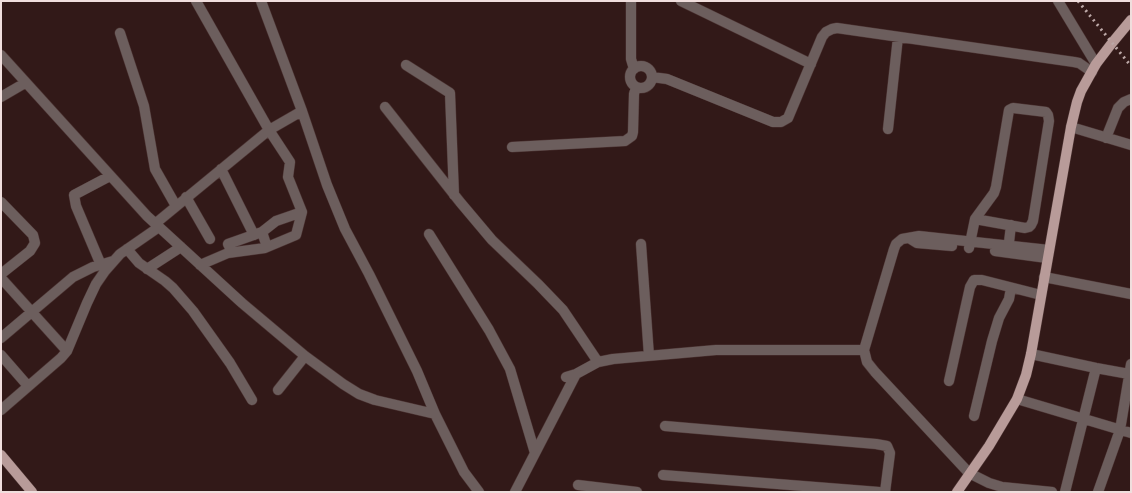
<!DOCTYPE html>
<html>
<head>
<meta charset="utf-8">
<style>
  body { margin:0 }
  #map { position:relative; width:1132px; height:493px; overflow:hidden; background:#321918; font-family:"Exo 2",sans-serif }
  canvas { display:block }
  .frame { position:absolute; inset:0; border:2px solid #f0dedd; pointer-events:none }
</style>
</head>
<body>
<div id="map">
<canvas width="1132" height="493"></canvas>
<div class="frame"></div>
</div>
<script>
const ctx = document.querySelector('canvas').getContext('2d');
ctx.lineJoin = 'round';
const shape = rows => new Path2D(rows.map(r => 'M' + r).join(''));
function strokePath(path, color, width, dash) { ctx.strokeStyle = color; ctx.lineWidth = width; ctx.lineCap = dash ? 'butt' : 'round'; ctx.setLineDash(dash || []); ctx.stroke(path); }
const minor = shape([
  [631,1,631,59,634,69],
  [681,1,811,64],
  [1058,1,1096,64],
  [120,33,144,106,155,169,176,206],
  [1,55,147,216,242,303,305,356,343,384,359,394,375,400,435,414,464,472,479,492],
  [406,65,450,93,454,195],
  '630 77a11 11 0 1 1 22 0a11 11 0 1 1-22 0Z',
  [652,77,667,79,773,122,781,122,788,118,822,37,826,32,832,29,837,28,1074,62,1079,63,1092,72],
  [1,97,25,83],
  [385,107,460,202,492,240,538,284,563,310,598,362],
  [302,111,327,185,345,229,369,274,417,371,435,414],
  [1071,127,1131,145],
  [888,129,898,37],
  [1106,138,1118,108,1124,102,1131,99],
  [512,147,625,141,632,136,633,132,634,94,636,87],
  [221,169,254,235],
  [186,197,210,239],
  [1,202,33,235,35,243,30,251,1,274],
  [156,223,269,130,196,1],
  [262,232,276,221,302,212],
  [429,234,489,330,510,369,535,453],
  [909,238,917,243,952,246],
  [641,244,649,356],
  [969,248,975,219,994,193,996,187,1009,110,1013,108,1046,112,1048,115,1049,121,1033,221,1031,225,1029,227,1025,228,975,219],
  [127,249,139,263,165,281,173,288,193,311,230,363,252,400],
  [1049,250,919,236,902,239,896,244,894,249,864,350,867,362,875,372,969,473,989,483,1002,487,1052,492],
  [995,251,1047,258],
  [1008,251,1011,225],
  [232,252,228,244,262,232,267,247],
  [101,265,76,206,74,195,110,176],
  [200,265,228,253,265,248,296,235,302,212,288,177,290,162,269,130,302,111,261,1],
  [147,269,181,247],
  [1044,277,1131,294],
  [1,278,67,351],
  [1,338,73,277,93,267,113,261],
  [1031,354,1096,368,1129,374],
  [1,355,28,386],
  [566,377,576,374,598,362,613,359,716,350,864,350],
  [949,381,970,287,974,280,982,280,1041,295],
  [278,390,305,356],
  [1017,399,1131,433],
  [1,410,61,358,67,351,87,303,96,284,105,271,120,254,159,227],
  [974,416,992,341,999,318,1009,299,1011,288],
  [665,426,876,444,887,446,890,453,885,492],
  [663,475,879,492],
  [578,485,637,492],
  [515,492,576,374],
  [1065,492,1096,368],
  [1098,492,1120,430,1131,364]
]);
const major = shape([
  [1,455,32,492],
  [957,492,989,446,1017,399,1026,375,1031,354,1071,127,1077,102,1081,91,1096,64,1112,43,1131,20]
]);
const rail = shape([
  [1078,1,1131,66]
]);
strokePath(minor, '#4d3534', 11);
strokePath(major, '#4d3534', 11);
strokePath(minor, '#6c5e5d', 10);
strokePath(major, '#b89b99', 10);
strokePath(rail, '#bca8a7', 3, [2, 4]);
</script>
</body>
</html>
